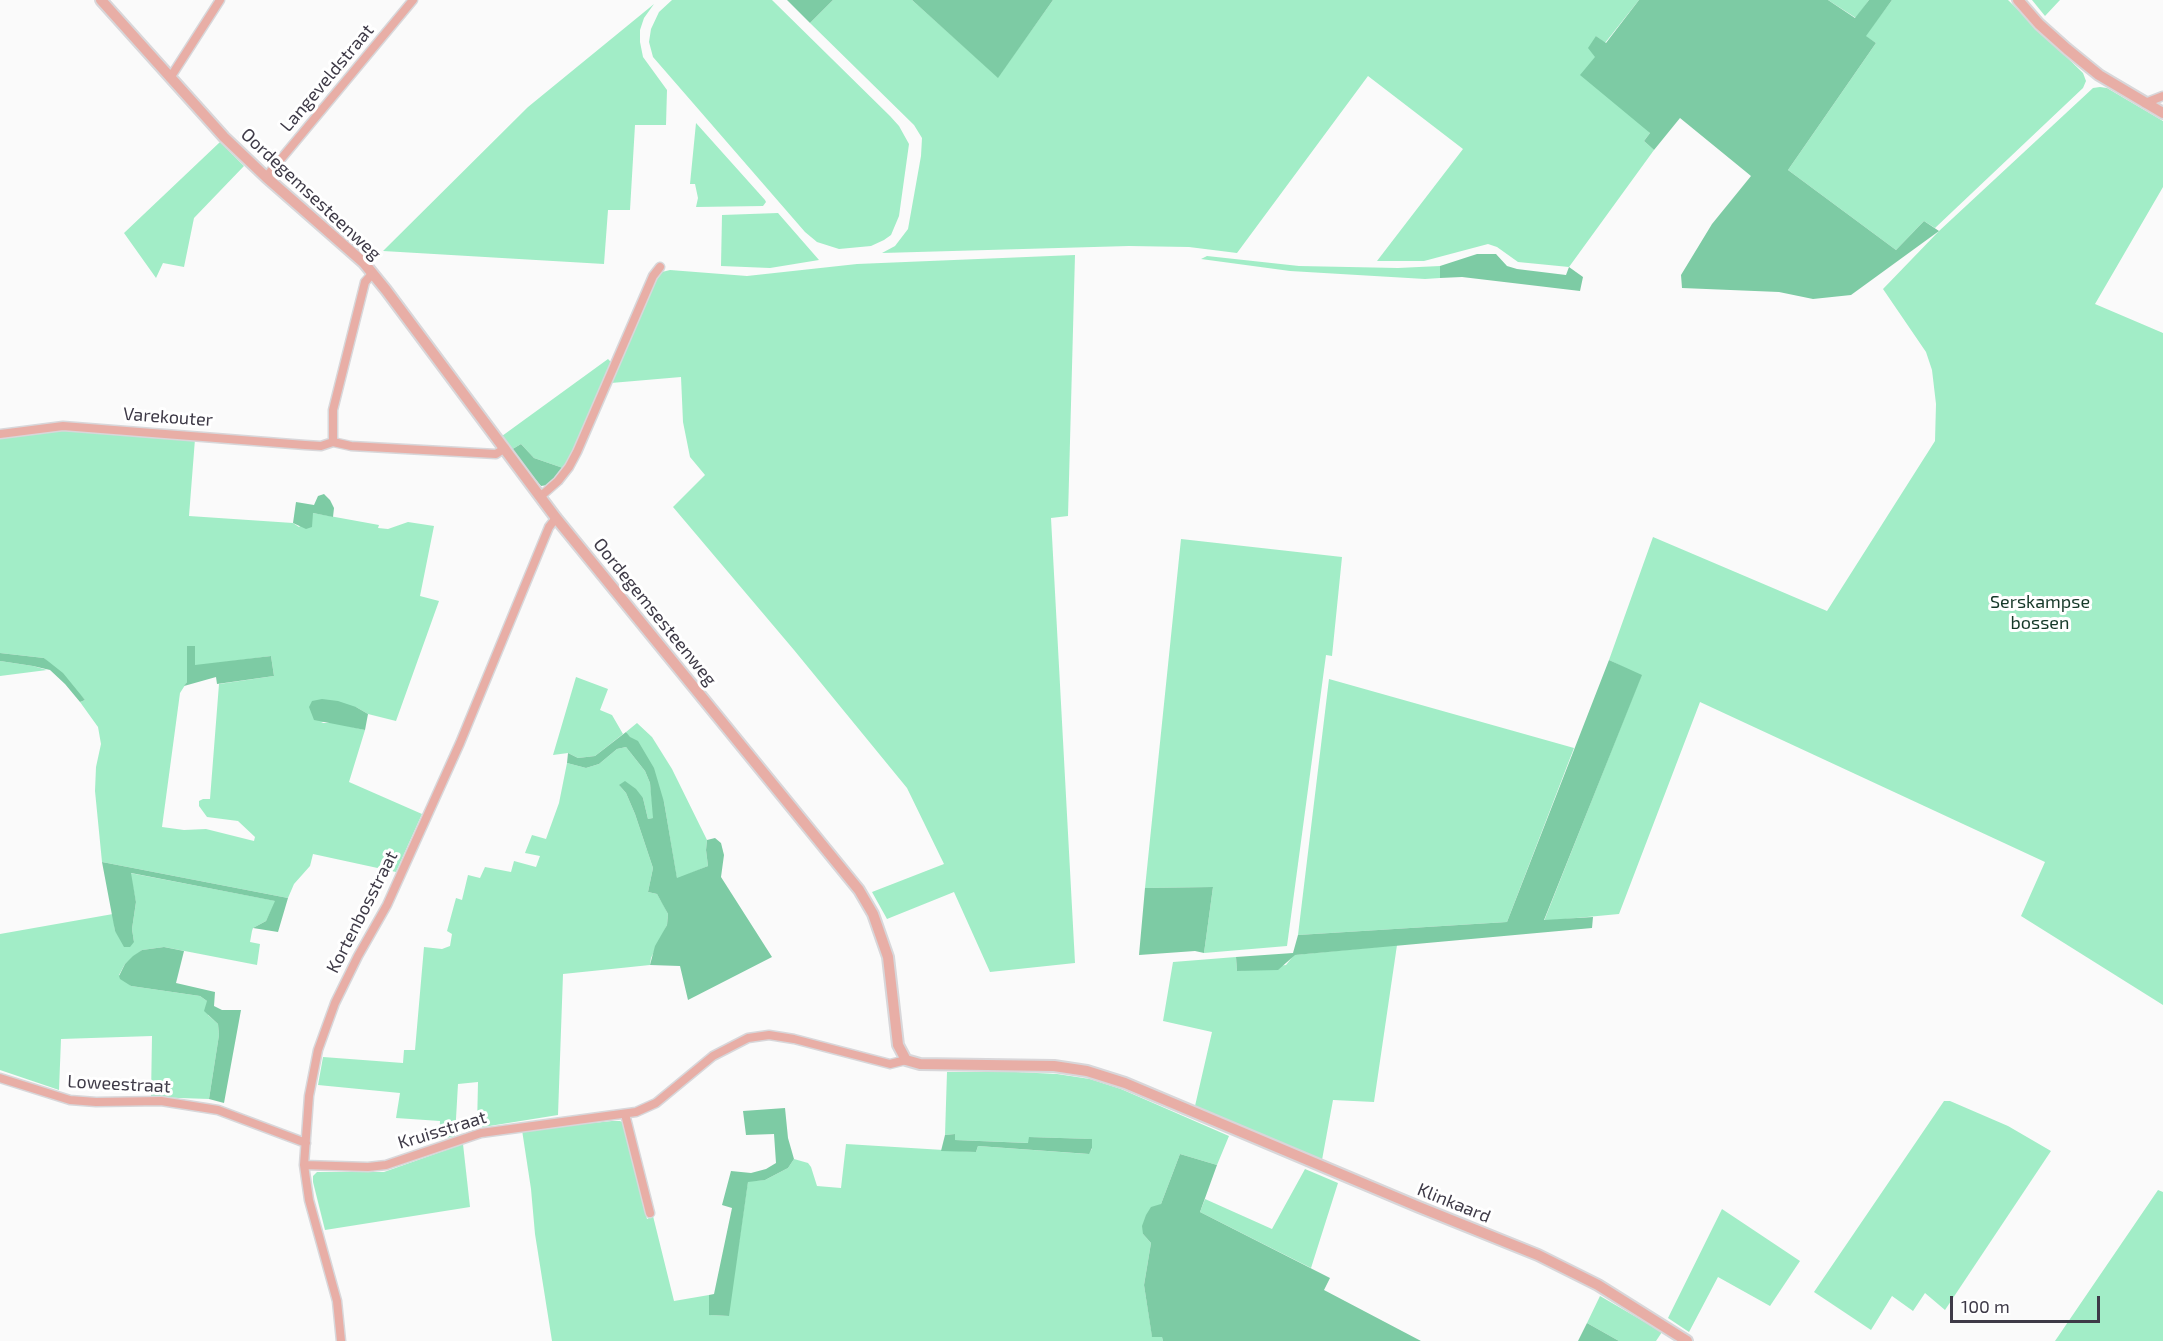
<!DOCTYPE html>
<html>
<head>
<meta charset="utf-8">
<style>
  body { margin:0 }
  #map { position:relative; width:2163px; height:1341px; overflow:hidden; background:#fafafa; font-family:"Exo 2",sans-serif }
  canvas { display:block }
  .scale { position:absolute; left:1950px; top:1296px; width:150px; height:27px; box-sizing:border-box; border:3px solid #3e3a47; border-top:0; padding-left:8px; font-size:18px; line-height:21px; white-space:nowrap; color:#3e3a47; -webkit-text-stroke:4px #fff; paint-order:stroke }
</style>
</head>
<body>
<div id="map">
<canvas width="2163" height="1341"></canvas>
<div class="scale">100 m</div>
</div>
<script>
const ctx = document.querySelector('canvas').getContext('2d');
ctx.lineJoin = 'round';
function fillPath(path, color) { ctx.fillStyle = color; ctx.fill(path, 'evenodd'); }
const shape = rows => new Path2D(rows.map(r => 'M' + r).join(''));
function strokePath(path, color, width, dash) { ctx.strokeStyle = color; ctx.lineWidth = width; ctx.lineCap = dash ? 'butt' : 'round'; ctx.setLineDash(dash || []); ctx.stroke(path); }
function label(font, color, halo, rows, align = 'center') {
  ctx.font = font + ' "Exo 2",sans-serif'; ctx.lineWidth = 6; ctx.setLineDash([]); ctx.textBaseline = 'middle'; ctx.strokeStyle = halo; ctx.fillStyle = color; for (const [text, x, y, turn = 0] of rows) {
    ctx.save(); ctx.translate(x, y); ctx.rotate((+turn || 0) * Math.PI / 180); ctx.textAlign = isNaN(turn) ? turn : align; if (halo) ctx.strokeText(text, 0, 0); ctx.fillText(text, 0, 0); ctx.restore();
  }
}
const green = shape([
  [672,0,772,0,890,116,899,126,909,144,899,216,891,235,884,240,871,246,839,249,817,242,805,232,653,57,649,42,651,29,659,12],
  [833,0,912,0,998,77,1053,0,1639,0,1605,43,1596,36,1595,57,1650,133,1644,141,1654,150,1569,267,1518,262,1497,247,1488,244,1424,261,1377,261,1463,149,1368,76,1237,253,1189,247,1129,246,882,253,895,246,908,229,921,156,922,138,914,125,810,23],
  [1828,0,1869,0,1856,18],
  [1892,0,2008,0,2083,73,2086,81,2083,88,1935,228,1924,221,1896,250,1788,170,1876,43,1865,36],
  [2032,0,2060,0,2045,16],
  [654,4,644,18,640,30,640,42,643,57,667,90,666,125,635,125,630,210,608,210,604,264,383,251,528,107],
  [2100,87,2107,88,2163,121,2163,187,2095,304,2163,333,2163,1005,2021,916,2045,862,1700,702,1619,914,1544,921,1641,676,1609,660,1653,537,1827,611,1935,441,1936,404,1932,370,1926,352,1883,289,1939,231,2093,88],
  [696,123,765,200,766,202,763,206,696,207,698,198,695,184,690,184],
  [220,142,244,166,194,218,184,267,163,263,156,278,124,233],
  [778,213,819,260,770,268,721,266,722,215],
  [1075,255,1068,516,1051,518,1075,963,990,972,954,892,887,919,872,892,944,864,907,788,794,650,673,507,705,475,690,457,683,422,681,377,611,383,655,282,662,272,670,270,747,276,857,264],
  [1207,256,1299,266,1398,268,1440,266,1440,278,1425,279,1290,271,1201,259],
  [608,359,614,365,582,435,563,468,534,458,521,444,511,450,502,436],
  [55,430,195,439,189,516,293,523,299,527,313,513,379,525,378,528,388,529,408,522,434,526,420,596,439,601,396,721,368,714,356,707,321,723,335,723,365,730,349,782,422,814,396,872,313,854,310,866,294,884,288,898,102,862,95,791,96,767,101,744,98,727,80,702,85,700,44,658,0,653,0,437],
  [187,646,195,666,271,656,274,676,219,684,210,799,203,799,199,801,199,806,207,817,238,821,255,837,254,841,206,829,184,830,162,827,180,693,187,682],
  [1181,539,1342,557,1332,656,1326,655,1287,946,1204,953,1213,887,1145,888],
  [0,661,33,666,47,670,0,676],
  [576,677,608,689,600,710,612,715,623,734,595,756,578,758,568,753,553,755],
  [1329,679,1574,748,1507,922,1298,935],
  [637,723,652,737,672,769,707,840,706,850,708,866,677,879,664,802,626,732],
  [626,747,645,771,650,783,654,818,648,819,643,798,619,785,626,793,635,814,653,868,648,892,657,894,664,906,668,914,667,925,651,958,650,965,563,974,558,1115,477,1128,478,1082,458,1084,455,1136,439,1140,440,1121,396,1118,400,1093,318,1085,323,1057,403,1063,404,1050,415,1050,424,947,442,949,450,946,452,934,447,931,456,898,462,900,468,875,480,878,485,867,511,872,514,861,536,867,540,856,525,853,532,835,546,839,559,803,567,763,586,768,599,764,617,749],
  [130,873,276,901,266,921,253,928,252,931,250,942,260,944,257,965,164,947,142,950,125,964,119,975,131,986,200,996,207,1001,208,1015,218,1024,219,1035,209,1099,151,1097,152,1036,61,1039,59,1090,0,1070,0,934,113,914,115,931,134,942,132,929,136,902],
  [1397,945,1374,1102,1333,1100,1322,1160,1195,1106,1212,1032,1163,1021,1173,962,1236,957,1237,971,1286,965,1294,955],
  [947,1072,1016,1072,1057,1074,1090,1079,1121,1089,1229,1136,1217,1165,1180,1154,1161,1204,1143,1234,1151,1243,1144,1285,1152,1336,1162,1337,1163,1341,552,1341,535,1234,531,1189,522,1130,612,1121,620,1121,624,1123,647,1219,653,1216,674,1301,709,1295,710,1315,728,1316,748,1181,765,1180,788,1168,794,1159,808,1163,811,1167,817,1186,841,1188,846,1144,976,1152,978,1146,1088,1154,1092,1149,1091,1139,1029,1137,1029,1143,955,1140,955,1134,945,1135],
  [1944,1101,1950,1101,2008,1126,2051,1151,1945,1310,1925,1293,1913,1311,1892,1296,1871,1330,1814,1292],
  [463,1144,470,1207,325,1230,313,1182,313,1176,317,1172,384,1172],
  [1305,1169,1338,1183,1311,1268,1200,1212,1205,1199,1272,1229],
  [2158,1190,2163,1192,2163,1341,2055,1341],
  [1722,1209,1800,1261,1770,1306,1718,1277,1689,1332,1668,1318],
  [1600,1296,1662,1332,1656,1341,1619,1341,1587,1323]
]);
const forest = shape([
  [787,0,833,0,810,23],
  [912,0,1053,0,998,78],
  [1639,0,1828,0,1855,18,1869,0,1892,0,1866,36,1876,43,1788,170,1896,250,1924,221,1939,231,1851,295,1813,299,1779,292,1682,288,1681,275,1712,224,1751,176,1680,118,1654,150,1644,141,1650,133,1580,75,1595,57,1588,48,1596,36,1606,43],
  [1477,254,1496,254,1507,266,1517,269,1566,275,1569,267,1583,277,1580,291,1462,277,1440,278,1440,266],
  [521,444,534,458,563,468,548,485,541,486,511,450],
  [324,494,330,500,334,508,333,517,313,513,312,527,306,529,293,523,296,502,314,505,318,496],
  [187,646,195,646,195,665,271,656,274,676,217,684,216,677,184,686,187,682],
  [0,653,44,658,63,673,85,700,80,702,65,684,50,670,33,666,0,661],
  [1609,660,1642,675,1544,920,1593,917,1592,928,1295,955,1278,970,1237,971,1236,957,1293,953,1298,935,1507,922],
  [322,699,338,701,356,707,368,714,365,730,314,720,309,707,312,701],
  [626,732,630,737,638,741,654,768,664,802,677,878,708,866,706,850,707,840,715,838,721,843,724,855,721,877,772,957,688,1000,680,966,650,965,655,946,667,925,668,914,657,894,648,892,653,868,635,814,626,793,619,785,625,781,636,789,643,798,648,819,653,818,650,783,645,771,626,747,617,749,599,764,586,768,567,763,568,753,578,758,595,756],
  [102,862,288,898,278,932,253,928,266,921,275,901,131,873,136,902,132,929,134,942,130,947,124,947,115,931],
  [1213,887,1204,953,1195,951,1139,955,1145,888],
  [164,947,184,951,176,983,215,992,214,1006,222,1010,241,1010,224,1103,209,1099,219,1035,218,1024,204,1011,207,1001,200,996,131,986,120,979,119,976,125,964,133,956,142,950],
  [785,1108,788,1138,794,1159,788,1168,765,1180,748,1182,729,1316,709,1315,709,1295,714,1294,732,1208,722,1205,731,1171,751,1173,766,1169,776,1163,774,1134,746,1135,743,1111],
  [955,1134,955,1140,1028,1143,1029,1137,1092,1139,1092,1148,1089,1154,978,1146,976,1152,941,1151,945,1135],
  [1180,1154,1217,1165,1200,1212,1330,1278,1324,1290,1421,1341,1163,1341,1162,1337,1152,1337,1144,1285,1151,1243,1143,1234,1142,1226,1146,1215,1151,1207,1161,1204],
  [1587,1323,1619,1341,1578,1341]
]);
const minor = shape([
  [170,78,220,0],
  [2145,103,2163,96],
  [266,177,413,0],
  [0,434,63,426,305,445,321,446,333,442,351,446,496,454,505,448],
  [333,442,333,410,365,282,372,274],
  [541,496,558,481,569,467,577,452,653,276,660,267],
  [0,1078,70,1100,96,1102,161,1101,218,1110,306,1143],
  [625,1114,650,1213],
  [304,1165,368,1167,386,1165,481,1133,636,1112,656,1103,713,1056,748,1038,769,1035,794,1039,890,1064,906,1060],
  [341,1341,337,1301,309,1200,304,1165,309,1096,318,1050,335,1003,358,956,387,905,460,743,549,527,556,518]
]);
const tertiary = shape([
  [101,0,224,137,266,177,364,263,386,290,556,518,859,890,873,914,888,957,898,1045,906,1060,920,1064,1054,1066,1087,1071,1125,1083,1419,1207,1538,1255,1598,1285,1687,1341],
  [2018,0,2039,24,2067,49,2099,75,2163,113]
]);
const streetNames = [
  ["Langeveldstraat",327,78,-50],
  ["Oordegemsesteenweg",311,194,43],
  ["Varekouter",168,417,4],
  ["Oordegemsesteenweg",655,612,51],
  ["Kortenbosstraat",362,912,-63],
  ["Loweestraat",119,1084,3],
  ["Kruisstraat",442,1130,-17],
  ["Klinkaard",1454,1203,22]
];
const parkNames = [
  ["Serskampse",2040,602],
  ["bossen",2040,623]
];
fillPath(green, '#a2edc7');
fillPath(forest, '#7dcba4');
strokePath(minor, '#d8d7da', 11);
strokePath(tertiary, '#d8d7da', 14);
strokePath(minor, '#e8aea6', 8);
strokePath(tertiary, '#e8aea6', 10);
label('18px', '#3e3a47', '#fff', streetNames);
label('18px', '#153828', '#fff', parkNames);
</script>
</body>
</html>
